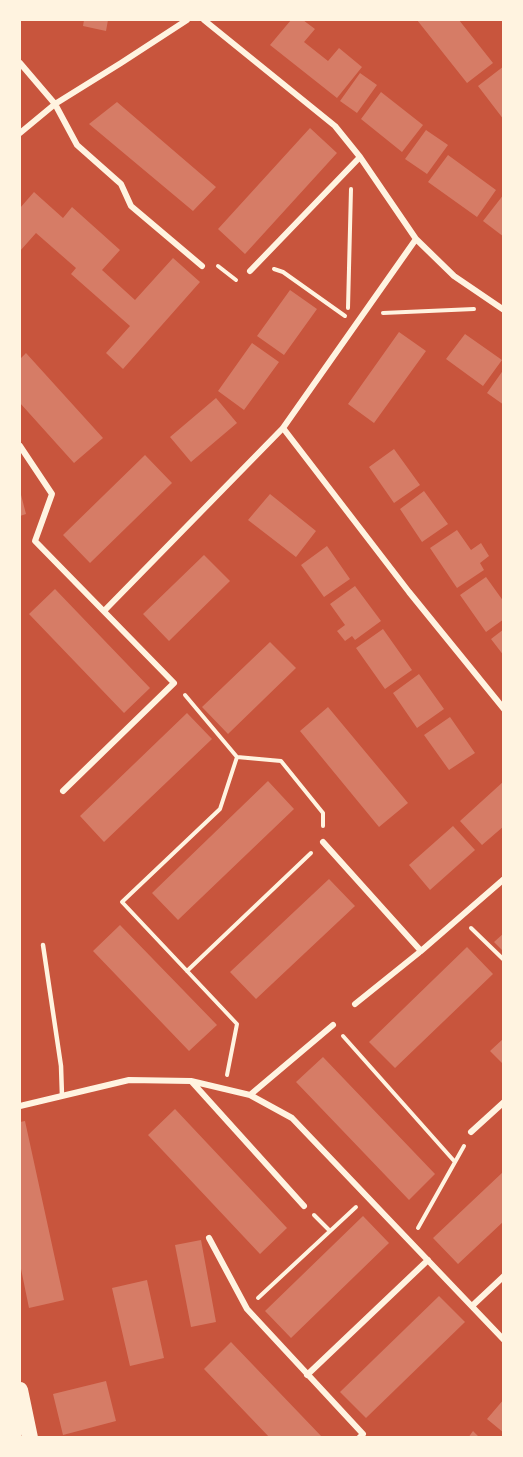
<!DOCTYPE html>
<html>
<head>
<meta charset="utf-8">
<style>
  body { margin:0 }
  #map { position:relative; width:523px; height:1457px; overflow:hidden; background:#c8553d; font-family:"Varela Round",sans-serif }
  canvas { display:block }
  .frame { position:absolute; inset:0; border:21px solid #fff3e0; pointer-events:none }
</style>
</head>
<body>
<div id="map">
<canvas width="523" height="1457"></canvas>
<div class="frame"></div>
</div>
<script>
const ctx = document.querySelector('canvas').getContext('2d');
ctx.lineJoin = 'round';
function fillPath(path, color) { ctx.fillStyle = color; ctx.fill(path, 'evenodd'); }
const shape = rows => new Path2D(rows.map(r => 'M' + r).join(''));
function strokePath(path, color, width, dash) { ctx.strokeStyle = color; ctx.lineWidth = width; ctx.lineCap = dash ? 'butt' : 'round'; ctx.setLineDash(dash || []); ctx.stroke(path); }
const building = shape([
  [84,20,108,20,106,31,83,26],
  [291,20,303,20,315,29,304,42,328,61,339,48,362,67,337,98,270,45],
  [417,20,459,20,493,63,467,83],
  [504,66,504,120,478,86],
  [360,73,377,85,357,113,340,101],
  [381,92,423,125,402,152,361,119],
  [117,102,216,187,193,211,89,124],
  [310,128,337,153,245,254,218,229],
  [426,130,448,145,427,174,405,159],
  [448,155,496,190,477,217,428,182],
  [34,192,63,218,72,207,120,250,102,270,135,300,173,258,200,282,123,369,106,353,130,326,71,274,76,268,36,233,20,251,20,208],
  [504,194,504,237,483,221],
  [290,290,317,309,284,355,257,336],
  [399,332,426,351,374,423,348,404],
  [465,334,502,360,483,386,446,359],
  [252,343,279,362,244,410,218,391],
  [26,353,103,438,74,463,20,403,20,359],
  [504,369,504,405,487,393],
  [216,398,237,423,191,462,170,437],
  [394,449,420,485,394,503,369,467],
  [145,455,172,483,90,563,63,535],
  [20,491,26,514,20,516],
  [424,491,448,524,422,542,400,509],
  [270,494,316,531,296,557,248,520],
  [457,530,471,550,481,543,489,556,480,563,484,570,457,588,430,548],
  [327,546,350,579,324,597,301,565],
  [204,555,230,581,169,641,143,614],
  [486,577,504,602,504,619,486,632,460,595],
  [355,586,381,621,355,640,352,636,345,641,337,631,345,625,330,604],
  [55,589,150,688,124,713,29,614],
  [383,629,412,670,385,689,356,648],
  [504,629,504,656,491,639],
  [270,642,296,668,228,734,202,707],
  [419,674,444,709,417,728,393,693],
  [328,707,408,803,379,827,300,731],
  [187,713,212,739,104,842,80,816],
  [450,717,475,753,449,770,424,735],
  [268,781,294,809,178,920,152,893],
  [504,781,504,826,482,845,460,821],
  [453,826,475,850,430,890,409,865],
  [329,879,355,906,256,999,230,972],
  [120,925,217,1025,189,1051,93,951],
  [504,933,504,952,494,942],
  [467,947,493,974,395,1068,369,1042],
  [504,1038,504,1065,490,1051],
  [323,1057,435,1174,409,1200,296,1082],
  [175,1109,287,1228,260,1254,148,1135],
  [25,1121,64,1300,29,1308,20,1264,20,1122],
  [504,1171,504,1221,458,1264,433,1238],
  [363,1216,389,1243,291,1338,265,1311],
  [201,1240,216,1322,191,1327,175,1245],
  [147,1280,164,1358,130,1366,112,1288],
  [439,1296,465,1322,366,1418,340,1392],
  [231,1342,323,1438,270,1438,204,1369],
  [106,1381,116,1421,63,1435,53,1394],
  [504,1399,504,1433,487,1419],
  [473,1431,480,1438,468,1438]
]);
const path = shape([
  [218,266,236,280],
  [274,269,283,272,345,316],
  [348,308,351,189],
  [383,313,474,309],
  [185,695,237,757,281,761,323,813,323,826],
  [471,928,504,960],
  [187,971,311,853],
  [343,1036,455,1162],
  [227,1075,237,1024,122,902,220,809,237,757],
  [314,1215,330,1231],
  [418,1228,464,1146],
  [258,1298,356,1207]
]);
const service = shape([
  [43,945,61,1066,62,1096]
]);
const minor = shape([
  [204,20,335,126,360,157,416,239,454,276,504,310],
  [20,63,55,104,77,145,121,184,131,206,202,266],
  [20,133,55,104,121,63,187,20],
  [250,271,360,157],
  [283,428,409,592,504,709],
  [20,446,52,494,35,541,174,683,63,791],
  [104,611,283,428,416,239],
  [323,842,421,951],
  [355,1004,421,951,504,879],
  [192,1082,304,1206],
  [250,1095,333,1025],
  [20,1106,129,1080,191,1081,250,1095,292,1118,504,1340],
  [471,1132,504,1102],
  [209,1238,247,1309,363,1434,359,1438],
  [472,1306,504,1276],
  [307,1375,428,1260]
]);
const trunk = shape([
  [20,1390,30,1438]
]);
fillPath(building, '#d67c66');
strokePath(path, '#fff3e0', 4);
strokePath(service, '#fff3e0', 4.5);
strokePath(minor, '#fff3e0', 6);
strokePath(trunk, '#fff3e0', 16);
</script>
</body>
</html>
